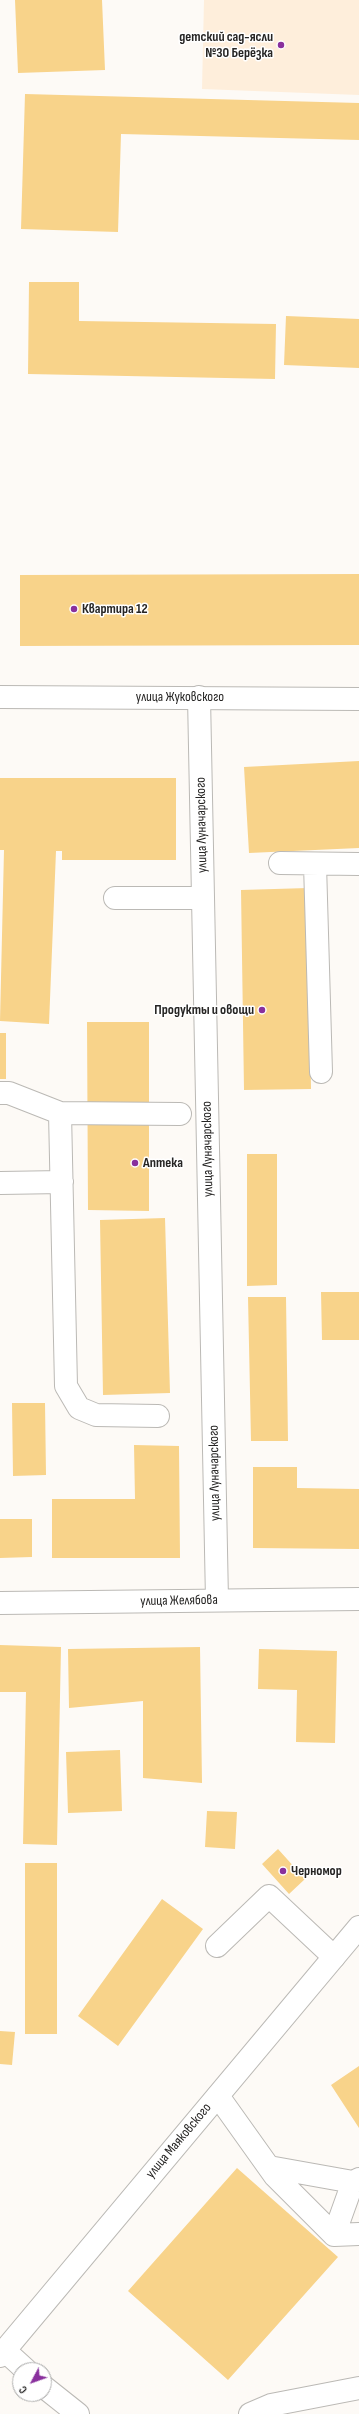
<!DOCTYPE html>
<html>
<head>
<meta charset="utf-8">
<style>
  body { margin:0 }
  #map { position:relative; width:359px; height:2414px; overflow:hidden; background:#fdfaf6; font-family:"Sofia Sans Condensed",sans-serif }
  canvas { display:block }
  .north { position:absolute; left:12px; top:2362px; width:40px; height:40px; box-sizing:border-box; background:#fff; border:1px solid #a8a8a7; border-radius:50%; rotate:229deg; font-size:11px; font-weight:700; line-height:16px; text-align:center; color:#262524 }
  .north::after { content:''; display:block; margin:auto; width:14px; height:18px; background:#89309d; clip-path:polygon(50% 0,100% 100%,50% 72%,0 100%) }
</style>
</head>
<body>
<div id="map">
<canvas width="359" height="2414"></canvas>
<div class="north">С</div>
</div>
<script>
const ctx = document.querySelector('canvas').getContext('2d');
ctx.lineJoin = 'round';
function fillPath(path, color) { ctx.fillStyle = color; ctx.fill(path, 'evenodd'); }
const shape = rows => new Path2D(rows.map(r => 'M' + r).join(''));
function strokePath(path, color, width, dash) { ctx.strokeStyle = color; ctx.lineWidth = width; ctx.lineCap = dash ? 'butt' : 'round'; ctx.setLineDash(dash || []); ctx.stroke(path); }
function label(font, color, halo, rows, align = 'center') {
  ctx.font = font + ' "Sofia Sans Condensed",sans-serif'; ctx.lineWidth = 3; ctx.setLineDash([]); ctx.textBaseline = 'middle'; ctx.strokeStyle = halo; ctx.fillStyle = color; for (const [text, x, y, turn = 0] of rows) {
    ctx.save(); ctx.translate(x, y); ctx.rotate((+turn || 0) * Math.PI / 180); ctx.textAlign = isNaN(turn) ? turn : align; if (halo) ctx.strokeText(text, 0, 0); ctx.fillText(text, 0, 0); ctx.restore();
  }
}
const education = shape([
  [204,0,359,0,359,95,202,89]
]);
const building = shape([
  [15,0,102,0,105,70,18,73],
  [25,94,359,103,359,140,121,134,118,232,21,229],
  [29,282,79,282,79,321,276,324,275,379,28,374],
  [286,316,359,319,359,368,284,365],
  [359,574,359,645,20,646,20,575],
  [359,761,359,848,249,853,244,767],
  [0,778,176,778,176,860,62,860,62,851,56,851,49,1024,0,1021,4,850,0,850],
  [308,888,311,1089,244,1090,241,890],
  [87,1022,149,1022,149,1211,88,1210],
  [0,1033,6,1033,6,1079,0,1079],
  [247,1154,277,1154,277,1285,247,1286],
  [165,1218,170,1393,103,1395,100,1220],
  [321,1292,359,1292,359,1340,322,1340],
  [248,1297,286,1297,288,1441,251,1441],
  [12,1403,45,1403,46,1475,13,1476],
  [134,1445,179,1446,180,1558,52,1558,52,1499,135,1499],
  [253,1467,297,1467,297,1488,359,1489,359,1549,253,1548],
  [0,1519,32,1519,32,1557,0,1558],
  [0,1645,61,1647,57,1845,23,1844,26,1692,0,1692],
  [200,1647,202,1783,143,1778,143,1701,69,1708,68,1649],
  [259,1649,337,1651,335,1743,296,1742,297,1690,258,1689],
  [120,1750,122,1811,68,1813,66,1752],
  [207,1811,237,1812,235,1849,205,1847],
  [278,1849,305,1879,289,1894,262,1864],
  [25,1863,57,1863,57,2034,25,2034],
  [162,1899,203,1929,118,2046,78,2016],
  [0,2031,15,2032,12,2065,0,2064],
  [359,2066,359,2128,331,2085],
  [237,2168,338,2257,228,2380,128,2291]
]);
const minor = shape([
  [199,697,217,1600],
  [280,863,359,864],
  [315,864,321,1072],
  [115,898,203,898],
  [0,1093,9,1093,60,1113,180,1114],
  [60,1113,66,1386,79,1408,96,1415,158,1416],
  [0,1183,62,1182],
  [217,1946,269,1896,334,1957],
  [218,2096,275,2176,334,2235,359,2234],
  [269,2167,353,2182,359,2179],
  [334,2235,353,2182],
  [4,2350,26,2370],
  [44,2387,78,2414],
  [250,2414,271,2405,359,2388]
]);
const major = shape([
  [0,697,359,699],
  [0,1603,359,1599],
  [0,2356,359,1927]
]);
const markers = [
  [281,45,4,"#89309d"],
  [74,609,4,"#89309d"],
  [262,1010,4,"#89309d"],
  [135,1163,4,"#89309d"],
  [283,1871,4,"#89309d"]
];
const poiNames = [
  ["детский сад-ясли",273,37,"right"],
  ["№30 Берёзка",273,53,"right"],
  ["Квартира 12",82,609],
  ["Продукты и овощи",254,1010,"right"],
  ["Аптека",143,1163],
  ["Черномор",291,1871]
];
const streetNames = [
  ["улица Жуковского",180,697],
  ["улица Луначарского",202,825,-91],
  ["улица Луначарского",208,1149,-91],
  ["улица Луначарского",215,1473,-91],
  ["улица Желябова",179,1601,-1],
  ["улица Маяковского",179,2141,-50]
];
fillPath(education, '#feeedb');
fillPath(building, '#f8d38a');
strokePath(minor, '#bbb9b5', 24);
strokePath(major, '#bbb9b5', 24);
strokePath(minor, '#fff', 22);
strokePath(major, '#fff', 22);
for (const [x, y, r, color] of markers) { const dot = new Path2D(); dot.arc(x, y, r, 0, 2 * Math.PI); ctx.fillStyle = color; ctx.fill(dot); strokePath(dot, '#fff', 1.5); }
label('bold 14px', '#262524', '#fff', poiNames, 'left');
label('14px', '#262524', '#fff', streetNames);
</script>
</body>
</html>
